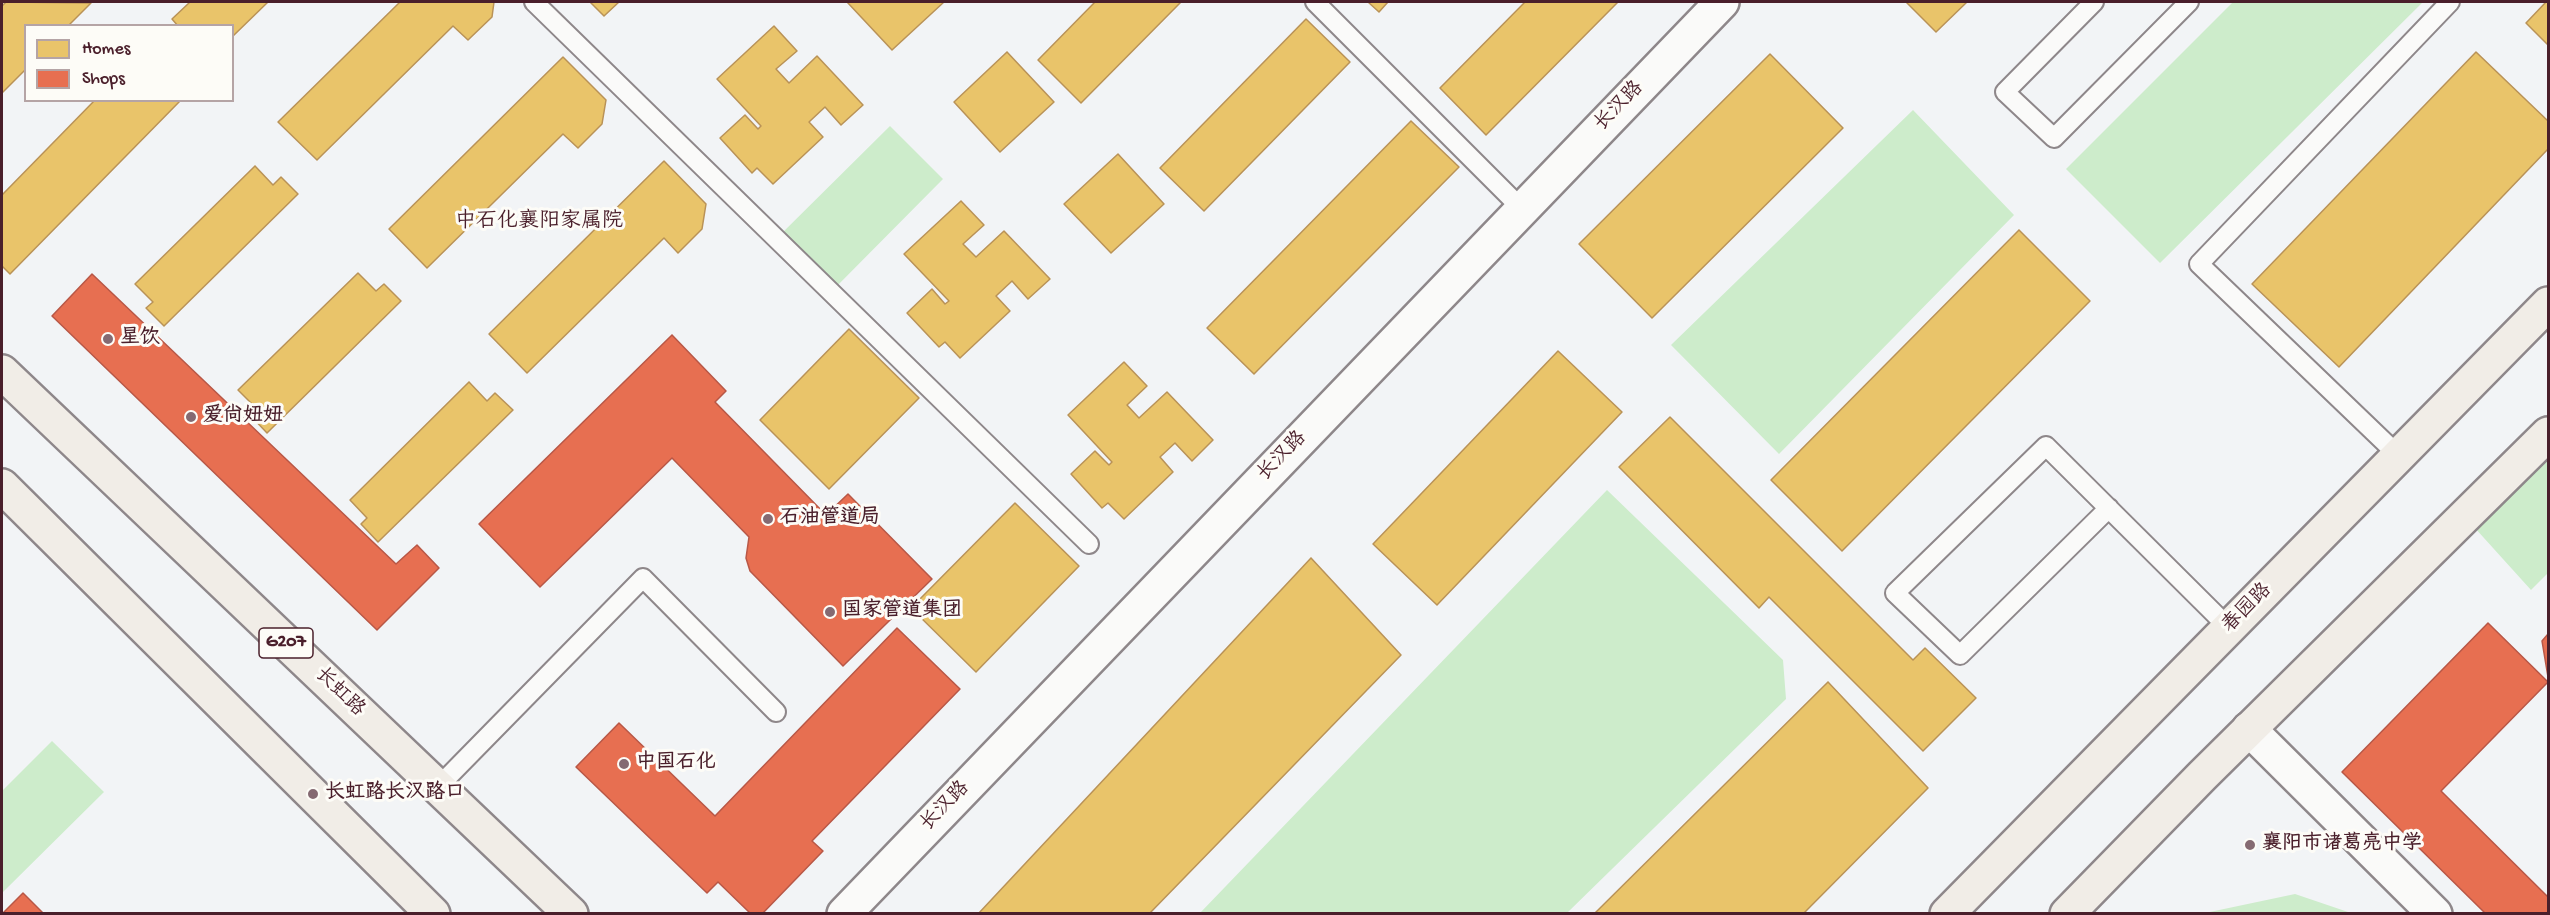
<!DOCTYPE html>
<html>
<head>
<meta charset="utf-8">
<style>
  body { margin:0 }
  #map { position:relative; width:2550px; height:915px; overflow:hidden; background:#f2f4f6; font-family:"Gochi Hand",sans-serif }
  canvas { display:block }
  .frame { position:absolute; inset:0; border:3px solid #4a1f2b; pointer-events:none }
  .legend { position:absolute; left:24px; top:24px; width:210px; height:78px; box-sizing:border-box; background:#fdfcf7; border:2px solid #b5a4a5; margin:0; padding:8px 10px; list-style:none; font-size:18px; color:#4a1f2b }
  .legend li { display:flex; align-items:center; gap:12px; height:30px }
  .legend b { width:30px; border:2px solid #b5a4a5 }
</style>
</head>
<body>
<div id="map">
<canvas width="2550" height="915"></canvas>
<div class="frame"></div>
<ul class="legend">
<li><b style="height:16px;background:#e9c46a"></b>Homes</li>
<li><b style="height:16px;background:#e76f51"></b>Shops</li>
</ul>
</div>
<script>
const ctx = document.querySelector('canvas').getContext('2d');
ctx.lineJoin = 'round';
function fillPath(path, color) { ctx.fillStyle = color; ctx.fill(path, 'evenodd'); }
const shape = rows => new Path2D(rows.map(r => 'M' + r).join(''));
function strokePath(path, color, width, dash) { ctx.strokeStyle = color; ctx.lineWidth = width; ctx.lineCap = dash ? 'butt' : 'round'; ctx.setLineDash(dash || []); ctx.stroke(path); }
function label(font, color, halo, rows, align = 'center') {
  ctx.font = font + ' "Gochi Hand","LXGW WenKai TC",sans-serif'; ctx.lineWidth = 6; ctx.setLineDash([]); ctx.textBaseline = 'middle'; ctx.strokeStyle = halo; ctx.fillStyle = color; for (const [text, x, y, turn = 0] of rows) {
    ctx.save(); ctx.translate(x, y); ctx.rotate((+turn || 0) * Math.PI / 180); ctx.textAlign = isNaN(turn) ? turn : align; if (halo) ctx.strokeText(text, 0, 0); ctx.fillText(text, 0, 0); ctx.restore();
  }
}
const green = shape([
  [2233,2,2423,2,2160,263,2066,169],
  [1913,110,2014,215,1779,454,1671,345],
  [890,126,943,179,831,292,777,238],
  [2548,434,2548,573,2531,590,2465,517],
  [1607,490,1783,660,1786,699,1567,913,1200,913],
  [52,741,104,792,2,893,2,791],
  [2295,894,2351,913,2205,913]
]);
const homes = shape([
  [6,2,91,3,68,26,26,26,26,69,2,93,2,6,6,2],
  [190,2,268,2,232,37,232,26,178,26,172,19,190,2],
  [400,2,494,2,492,17,468,40,453,26,317,160,278,122,400,2],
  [590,2,619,2,604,16,590,2],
  [847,2,944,2,892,50,847,2],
  [1095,2,1181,2,1081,103,1038,60,1095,2],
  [1368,2,1388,2,1379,12,1368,2],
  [1525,2,1618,2,1486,135,1440,88,1525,2],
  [1906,2,1967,2,1936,32,1906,2],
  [2546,2,2548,2,2548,45,2526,23,2546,2],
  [1306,19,1350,62,1204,211,1160,168,1306,19],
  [774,26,797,51,776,69,789,83,817,56,863,105,841,125,825,107,809,122,823,137,773,184,757,168,752,173,720,138,745,115,758,129,761,126,717,79,774,26],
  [1007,52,1054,102,1000,152,954,102,1007,52],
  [2476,52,2548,121,2548,149,2339,367,2252,284,2476,52],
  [1770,54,1843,128,1652,318,1579,244,1770,54],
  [563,57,606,100,602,124,578,148,563,134,427,268,389,229,563,57],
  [95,100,181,100,10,274,2,266,2,195,95,100],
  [1411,121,1459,167,1254,374,1207,328,1411,121],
  [1118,154,1164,204,1111,253,1064,204,1118,154],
  [664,161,706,204,702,229,678,253,664,238,527,373,489,334,664,161],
  [255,166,273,185,281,177,298,194,164,326,146,308,153,302,135,284,255,166],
  [961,201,984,225,963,244,976,257,1004,231,1050,279,1028,299,1012,281,996,296,1010,311,960,358,945,342,939,347,907,313,932,289,945,304,949,301,904,254,961,201],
  [2019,230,2090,301,1842,551,1771,480,2019,230],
  [358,273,376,291,384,284,401,301,267,433,249,414,256,408,238,390,358,273],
  [849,329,919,398,829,489,760,420,849,329],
  [1558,351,1622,412,1437,605,1373,544,1558,351],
  [1124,362,1147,386,1127,405,1139,418,1167,392,1213,440,1192,461,1175,443,1160,457,1173,472,1124,519,1108,503,1102,508,1071,474,1095,451,1109,465,1112,462,1068,415,1124,362],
  [469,382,487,401,495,393,513,410,378,542,361,524,367,518,350,500,469,382],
  [1670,417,1913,660,1925,648,1976,698,1923,751,1769,597,1759,608,1619,467,1670,417],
  [1015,503,1079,566,976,672,911,608,1015,503],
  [1311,558,1401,655,1149,914,978,914,1311,558],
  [1828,682,1928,788,1803,914,1594,914,1828,682]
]);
const shops = shape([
  [92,274,396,564,417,545,439,568,377,630,52,316,92,274],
  [672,335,726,391,715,402,826,515,848,494,932,579,843,666,750,571,746,558,749,537,672,458,540,587,479,524,672,335],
  [2488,623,2548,682,2441,791,2548,897,2548,914,2486,914,2342,772,2488,623],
  [897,628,960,689,812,841,823,851,762,914,751,914,718,882,707,893,576,767,619,723,715,816,897,628],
  [2548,634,2548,677,2542,641,2548,634],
  [23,893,44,914,2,914,23,893]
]);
const lane = shape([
  [534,2,1089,544],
  [1315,2,1522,209],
  [2094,2,2005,92,2054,138,2189,2],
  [2399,456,2199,264,2450,2],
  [2109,508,1960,655,1895,593,2046,446,2229,628],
  [438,787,643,578,776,712]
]);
const street = shape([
  [2249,729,2435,914],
  [844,914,1722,2]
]);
const primary = shape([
  [1947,914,2548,304],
  [2067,914,2202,776,2548,434]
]);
const highway = shape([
  [2,372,571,914],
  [2,486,433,914]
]);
const markers = [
  [108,339,6,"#856a72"],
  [191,417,6,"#856a72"],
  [768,519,6,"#856a72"],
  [830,612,6,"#856a72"],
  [624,764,6,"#856a72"],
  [313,794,6,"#856a72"],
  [2250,845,6,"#856a72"]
];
const shields = [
  [286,643,54]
];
const shieldNames = [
  ["G207",286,643]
];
const streetNames = [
  ["长汉路",1620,107,-46],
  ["长汉路",1283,457,-46],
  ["春园路",2248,609,-45],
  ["长虹路",339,693,44],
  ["长汉路",946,807,-46]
];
const poiNames = [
  ["星饮",120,339],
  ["爱尚妞妞",203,417],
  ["石油管道局",780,519],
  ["国家管道集团",842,612],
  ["中国石化",636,764],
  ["长虹路长汉路口",325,794],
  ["襄阳市诸葛亮中学",2262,845]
];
const neighbourhoodNames = [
  ["中石化襄阳家属院",539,223]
];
fillPath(green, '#cdeccb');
fillPath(homes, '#e9c46a');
strokePath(homes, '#b99257', 1.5);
fillPath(shops, '#e76f51');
strokePath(shops, '#b85746', 1.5);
strokePath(lane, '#8e878a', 22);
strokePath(street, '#8e878a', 38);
strokePath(primary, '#8e878a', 38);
strokePath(highway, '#8e878a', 38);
strokePath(lane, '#fafaf9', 18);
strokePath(street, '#fafaf9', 33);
strokePath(primary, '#f1ede7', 33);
strokePath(highway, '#f1ede7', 33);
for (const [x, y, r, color] of markers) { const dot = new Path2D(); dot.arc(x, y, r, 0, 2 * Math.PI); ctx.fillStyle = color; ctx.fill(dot); strokePath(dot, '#fdfcf7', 2); }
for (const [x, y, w] of shields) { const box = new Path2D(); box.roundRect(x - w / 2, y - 15, w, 30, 4.5); ctx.fillStyle = '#fdfcf7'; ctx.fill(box); strokePath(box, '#4a1f2b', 1.5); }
label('bold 18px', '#4a1f2b', null, shieldNames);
label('20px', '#4a1f2b', '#fdfcf7', streetNames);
label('bold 20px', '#4a1f2b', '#fdfcf7', poiNames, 'left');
label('21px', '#4a1f2b', '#fdfcf7', neighbourhoodNames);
</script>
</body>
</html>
